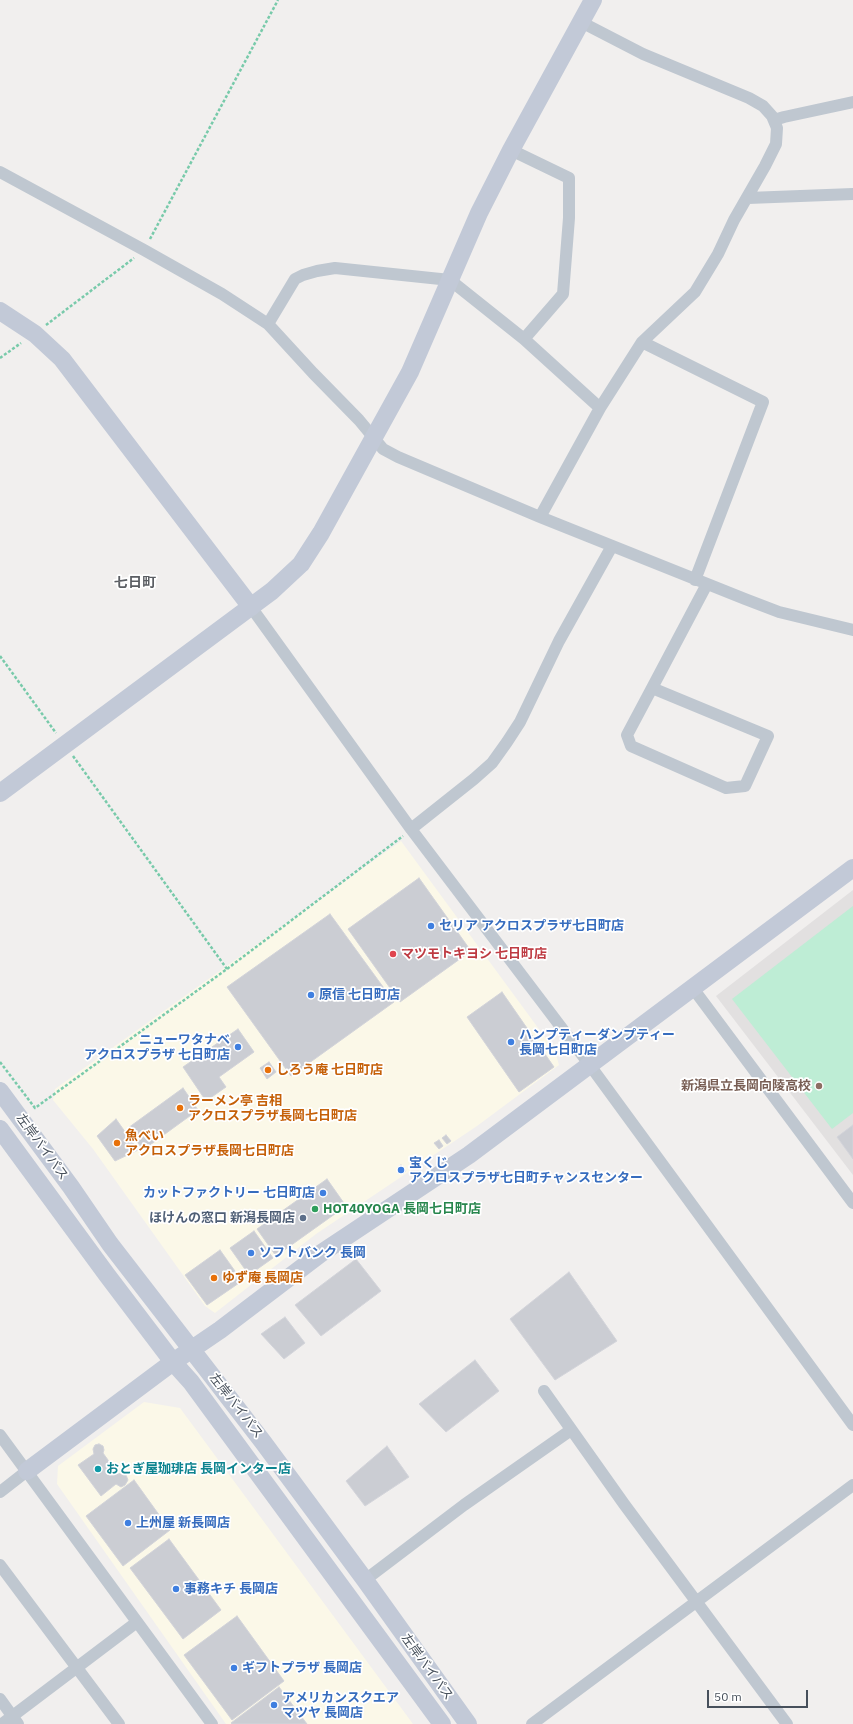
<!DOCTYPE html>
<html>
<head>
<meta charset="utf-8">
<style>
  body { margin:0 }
  #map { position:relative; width:853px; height:1724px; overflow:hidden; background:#f1efee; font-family:"IBM Plex Sans",sans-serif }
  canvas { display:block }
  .scale { position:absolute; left:707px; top:1690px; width:101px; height:18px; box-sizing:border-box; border:2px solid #47505b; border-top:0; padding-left:5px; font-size:12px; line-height:14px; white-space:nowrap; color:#47505b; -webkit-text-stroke:3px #fff; paint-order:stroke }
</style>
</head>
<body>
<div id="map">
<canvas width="853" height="1724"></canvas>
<div class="scale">50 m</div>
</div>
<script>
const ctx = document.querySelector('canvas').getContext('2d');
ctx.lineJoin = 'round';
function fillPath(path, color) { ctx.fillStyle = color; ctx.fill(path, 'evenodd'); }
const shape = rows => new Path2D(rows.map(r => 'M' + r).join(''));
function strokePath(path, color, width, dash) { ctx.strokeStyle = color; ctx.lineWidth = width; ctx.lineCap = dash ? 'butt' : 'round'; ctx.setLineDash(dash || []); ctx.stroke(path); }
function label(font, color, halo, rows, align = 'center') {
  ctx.font = font + ' "IBM Plex Sans","Noto Sans JP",sans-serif'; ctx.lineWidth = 3.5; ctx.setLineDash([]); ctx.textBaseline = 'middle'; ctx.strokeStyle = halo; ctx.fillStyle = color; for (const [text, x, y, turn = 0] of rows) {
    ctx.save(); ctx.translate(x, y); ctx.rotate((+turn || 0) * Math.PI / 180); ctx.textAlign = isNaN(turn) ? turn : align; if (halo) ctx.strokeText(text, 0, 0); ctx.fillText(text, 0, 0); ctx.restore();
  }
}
const commercial = shape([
  [401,841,555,1051,559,1065,477,1126,316,1234,215,1313,205,1306,93,1149,53,1100,55,1089],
  [144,1402,180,1408,413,1724,226,1724,57,1484,58,1466]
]);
const education = shape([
  [853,890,853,1175,716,996]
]);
const green = shape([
  [853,906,853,1113,832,1129,732,999]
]);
const building = shape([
  [419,878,471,951,400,1002,348,929,419,878],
  [330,914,394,1002,291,1076,227,987,330,914],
  [502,992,554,1067,519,1092,467,1017,502,992],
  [238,1029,254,1052,219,1077,226,1087,206,1101,183,1067,238,1029],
  [269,1062,276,1072,267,1079,260,1068,269,1062],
  [183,1088,198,1110,143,1150,128,1128,183,1088],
  [116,1119,138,1150,115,1161,97,1136,116,1119],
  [853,1125,853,1159,837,1137,853,1125],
  [446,1135,451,1141,447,1144,442,1138,446,1135],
  [439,1140,443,1146,439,1149,434,1143,439,1140],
  [401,1165,406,1171,401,1174,397,1168,401,1165],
  [327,1179,346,1206,276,1256,257,1229,327,1179],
  [254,1231,273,1258,249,1275,230,1248,254,1231],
  [220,1250,242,1281,207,1305,185,1275,220,1250],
  [356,1259,381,1291,321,1336,295,1305,356,1259],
  [569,1272,617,1341,555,1380,510,1319,569,1272],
  [285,1317,305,1343,284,1359,261,1334,285,1317],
  [475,1360,499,1391,446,1432,419,1404,475,1360],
  [99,1444,103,1446,104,1450,103,1453,118,1474,122,1473,126,1475,128,1480,125,1485,121,1487,116,1484,101,1496,78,1465,94,1454,93,1449,95,1445,99,1444],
  [387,1446,409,1477,365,1506,346,1481,387,1446],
  [134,1480,170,1530,123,1566,86,1516,134,1480],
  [169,1539,221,1610,183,1639,130,1568,169,1539],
  [237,1616,284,1681,232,1720,184,1655,237,1616],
  [279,1687,307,1724,232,1724,231,1723,279,1687]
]);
const path = shape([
  [150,239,278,0],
  [46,325,134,258],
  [0,358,21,343],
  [0,656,56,733],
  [73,756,227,969],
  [0,1062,35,1108,227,969,403,836]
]);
const street = shape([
  [774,120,784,117,853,102],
  [511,150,569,178,569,218,563,294,524,339],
  [0,172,144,250,222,294,268,324,313,373,359,420,383,449,398,457,540,517,745,599,779,612,853,630],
  [748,198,853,194],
  [268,324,295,279,303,275,317,271,335,268,450,280,524,339,600,408],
  [642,342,763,402,695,580],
  [540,517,600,408,642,342,695,292,718,254,734,220,765,166,776,144,777,128,772,116,763,106,749,98,643,54,581,22],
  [251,607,411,829,589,1064,853,1425],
  [652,688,768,736,745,786,726,788,631,746,627,735,652,688,707,584],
  [411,829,474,779,492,763,507,742,520,722,559,641,612,546],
  [692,987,853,1203],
  [544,1391,624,1504,787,1724],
  [0,1435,212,1724],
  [0,1492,27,1471],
  [0,1565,119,1724],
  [365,1580,464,1505,571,1430],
  [0,1699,18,1724],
  [2,1724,137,1622],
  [532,1724,853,1485]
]);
const secondary = shape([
  [0,311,35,334,62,359,251,607],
  [0,793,272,591,301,564,321,533,410,372,479,213,511,150,593,0],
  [0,1091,71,1187,110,1244,263,1442,365,1580,468,1724],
  [0,1129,107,1275,173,1362,191,1382,442,1724],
  [27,1471,173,1362,220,1330,320,1254,469,1155,853,868]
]);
const markers = [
  [431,926,4,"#3f7fe0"],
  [393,954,4,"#e0444e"],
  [311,995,4,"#3f7fe0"],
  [511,1042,4,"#3f7fe0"],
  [238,1047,4,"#3f7fe0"],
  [268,1070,4,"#e8710a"],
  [819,1086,4,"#8d6e63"],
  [180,1108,4,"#e8710a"],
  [117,1143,4,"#e8710a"],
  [401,1170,4,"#3f7fe0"],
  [323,1193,4,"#3f7fe0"],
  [315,1209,4,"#2e9e5b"],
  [303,1218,4,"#5c6f8a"],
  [251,1253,4,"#3f7fe0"],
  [214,1278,4,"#e8710a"],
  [98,1469,4,"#0f9aa8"],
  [128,1523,4,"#3f7fe0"],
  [176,1589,4,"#3f7fe0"],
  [234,1668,4,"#3f7fe0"],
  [274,1705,4,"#3f7fe0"]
];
const shopNames = [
  ["セリア アクロスプラザ七日町店",439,926],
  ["原信 七日町店",319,995],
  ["ハンプティーダンプティー",519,1035],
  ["長岡七日町店",519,1050],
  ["ニューワタナベ",230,1040,"right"],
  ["アクロスプラザ 七日町店",230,1055,"right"],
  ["宝くじ",409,1163],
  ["アクロスプラザ七日町チャンスセンター",409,1178],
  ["カットファクトリー 七日町店",315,1193,"right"],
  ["ソフトバンク 長岡",259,1253],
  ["上州屋 新長岡店",136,1523],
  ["事務キチ 長岡店",184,1589],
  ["ギフトプラザ 長岡店",242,1668],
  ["アメリカンスクエア",282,1698],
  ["マツヤ 長岡店",282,1713]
];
const healthNames = [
  ["マツモトキヨシ 七日町店",401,954]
];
const foodNames = [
  ["しろう庵 七日町店",276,1070],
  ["ラーメン亭 吉相",188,1101],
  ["アクロスプラザ長岡七日町店",188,1116],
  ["魚べい",125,1136],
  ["アクロスプラザ長岡七日町店",125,1151],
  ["ゆず庵 長岡店",222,1278]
];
const educationNames = [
  ["新潟県立長岡向陵高校",811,1086]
];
const streetNames = [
  ["左岸バイパス",42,1147,54],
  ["左岸バイパス",236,1406,52],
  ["左岸バイパス",427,1667,54]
];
const leisureNames = [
  ["HOT40YOGA 長岡七日町店",323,1209]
];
const serviceNames = [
  ["ほけんの窓口 新潟長岡店",295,1218]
];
const cultureNames = [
  ["おとぎ屋珈琲店 長岡インター店",106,1469]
];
const neighbourhoodNames = [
  ["七日町",135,583]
];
fillPath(commercial, '#fbf8e8');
fillPath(education, '#e2e0e0');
fillPath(green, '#beedd5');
fillPath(building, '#cbcdd3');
strokePath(building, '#d3d4da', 1);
strokePath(path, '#78caaa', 2.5, [3, 2]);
strokePath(street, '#bfc7d0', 12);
strokePath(secondary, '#c2c9d7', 18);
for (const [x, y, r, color] of markers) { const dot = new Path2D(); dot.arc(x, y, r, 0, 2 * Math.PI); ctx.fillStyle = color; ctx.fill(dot); strokePath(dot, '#fff', 1.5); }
label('bold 13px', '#366cbe', '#fff', shopNames, 'left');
label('bold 13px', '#be3a42', '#fff', healthNames, 'left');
label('bold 13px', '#c56008', '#fff', foodNames, 'left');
label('bold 13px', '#785e54', '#fff', educationNames, 'right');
label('13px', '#47505b', '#fff', streetNames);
label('bold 13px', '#27864d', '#fff', leisureNames, 'left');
label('bold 13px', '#4e5e75', '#fff', serviceNames, 'right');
label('bold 13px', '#0d838f', '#fff', cultureNames, 'left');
label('bold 14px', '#5b5e63', '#fff', neighbourhoodNames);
</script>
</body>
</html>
